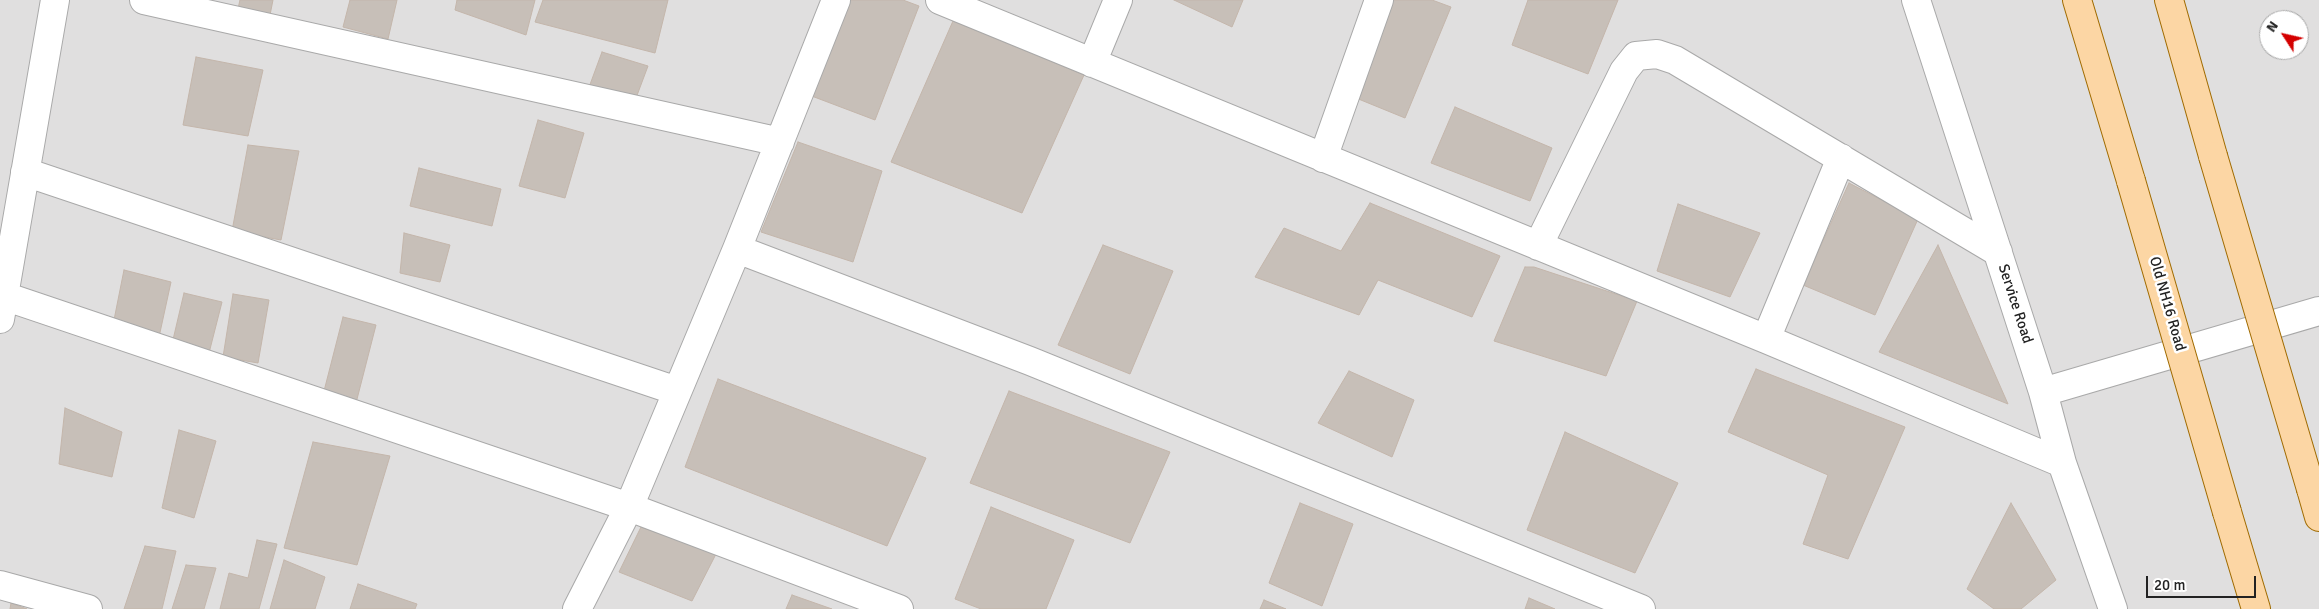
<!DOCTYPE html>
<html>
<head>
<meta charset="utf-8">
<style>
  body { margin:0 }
  #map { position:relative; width:2319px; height:609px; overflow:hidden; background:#f2efe9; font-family:Signika,sans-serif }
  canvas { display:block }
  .north { position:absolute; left:2259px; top:10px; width:50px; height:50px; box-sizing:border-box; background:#fff; border:1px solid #a7a7a7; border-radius:50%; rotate:305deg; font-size:14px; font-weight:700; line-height:20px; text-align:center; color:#222 }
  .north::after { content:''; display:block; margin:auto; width:18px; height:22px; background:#d40000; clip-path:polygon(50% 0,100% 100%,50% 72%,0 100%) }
  .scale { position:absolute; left:2146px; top:576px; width:110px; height:22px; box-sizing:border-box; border:2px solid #222; border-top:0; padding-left:6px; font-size:15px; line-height:18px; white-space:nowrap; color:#222; -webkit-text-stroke:4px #fff; paint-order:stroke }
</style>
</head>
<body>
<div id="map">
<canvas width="2319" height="609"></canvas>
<div class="north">N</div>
<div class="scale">20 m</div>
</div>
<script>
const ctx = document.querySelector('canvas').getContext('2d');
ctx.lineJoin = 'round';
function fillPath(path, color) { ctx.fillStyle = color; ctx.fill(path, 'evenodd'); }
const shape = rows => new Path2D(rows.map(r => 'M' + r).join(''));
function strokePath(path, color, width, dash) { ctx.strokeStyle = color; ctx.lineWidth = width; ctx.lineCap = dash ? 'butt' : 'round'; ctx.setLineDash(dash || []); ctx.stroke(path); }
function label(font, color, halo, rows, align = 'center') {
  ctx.font = font + ' Signika,sans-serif'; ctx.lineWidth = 5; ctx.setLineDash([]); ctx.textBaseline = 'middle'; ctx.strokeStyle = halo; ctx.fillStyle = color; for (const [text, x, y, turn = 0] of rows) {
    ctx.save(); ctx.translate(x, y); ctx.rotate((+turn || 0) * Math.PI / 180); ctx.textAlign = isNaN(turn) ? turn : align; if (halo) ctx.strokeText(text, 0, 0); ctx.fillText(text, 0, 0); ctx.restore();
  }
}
const residential = shape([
  [0,0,2319,0,2319,609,0,609],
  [2269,20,2299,20,2299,50,2269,50]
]);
const building = shape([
  [240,0,273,0,269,20,237,13,240,0],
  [350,0,397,0,388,39,343,27,350,0],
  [457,0,535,0,526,35,455,10,457,0],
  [543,0,668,0,655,53,535,22,543,0],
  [850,0,903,0,919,6,875,120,809,95,850,0],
  [1174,0,1243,0,1232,27,1174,0],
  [1393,0,1432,0,1451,7,1405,118,1356,98,1393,0],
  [1528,0,1618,0,1588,74,1512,45,1528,0],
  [953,21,1084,75,1022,213,891,162,953,21],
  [602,52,648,66,636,98,588,90,602,52],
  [196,57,263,70,248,136,183,125,196,57],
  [1455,107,1552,148,1530,201,1431,163,1455,107],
  [538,120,584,133,565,198,519,186,538,120],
  [798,142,882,171,853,262,761,232,798,142],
  [248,145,299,151,281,240,232,231,248,145],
  [419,168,501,189,492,226,410,206,419,168],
  [1849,183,1918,219,1875,315,1803,285,1849,183],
  [1370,203,1500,256,1472,317,1378,280,1359,315,1255,277,1284,228,1341,251,1370,203],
  [1678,204,1760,233,1730,297,1657,271,1678,204],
  [404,233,450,245,440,282,400,273,404,233],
  [1103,245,1173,271,1130,374,1058,345,1103,245],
  [1938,245,2008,404,1879,352,1938,245],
  [1525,267,1534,267,1637,301,1606,376,1494,341,1525,267],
  [124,270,171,282,159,337,114,320,124,270],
  [184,293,222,302,209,353,172,344,184,293],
  [233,294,269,300,258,363,223,357,233,294],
  [343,317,376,325,356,403,323,395,343,317],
  [1756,369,1905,427,1848,559,1803,544,1828,475,1728,432,1756,369],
  [1349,371,1414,400,1392,457,1318,423,1349,371],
  [718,379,926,458,887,546,685,467,718,379],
  [1009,391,1170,452,1130,543,970,483,1009,391],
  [65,408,122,432,112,477,59,464,65,408],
  [179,430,216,441,194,518,162,508,179,430],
  [1565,432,1678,483,1635,573,1527,530,1565,432],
  [313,442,390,456,357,565,284,548,313,442],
  [1300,503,1353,524,1322,606,1269,583,1300,503],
  [2011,503,2056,580,2021,609,1994,609,1967,589,2011,503],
  [991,507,1074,540,1046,609,981,609,955,599,991,507],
  [641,527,716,554,692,601,619,572,641,527],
  [257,540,277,544,259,609,220,609,229,573,248,578,257,540],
  [145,546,176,551,162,609,124,609,145,546],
  [284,560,325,577,315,609,270,609,284,560],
  [186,565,216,568,204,609,172,609,186,565],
  [358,584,417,604,415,609,350,609,358,584],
  [792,595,832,609,786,609,792,595],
  [1529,598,1555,609,1525,609,1529,598],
  [1264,600,1286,609,1260,609,1264,600],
  [11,603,27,609,10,609,11,603]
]);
const minor = shape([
  [144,0,780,142],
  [940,0,1766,339,2062,463],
  [1916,0,2043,392,2062,463,2113,609],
  [1092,63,1118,0],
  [1323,158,1379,0],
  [25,172,677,391],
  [1538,246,1624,71,1636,56,1657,54,1675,60,1998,252],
  [737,249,1030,361,1641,609],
  [4,296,629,507,899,609],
  [0,319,55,0],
  [1766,339,1841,158],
  [2043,392,2319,311],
  [0,585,88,609],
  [577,609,629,507,737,249,836,0]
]);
const major = shape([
  [2077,0,2131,181],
  [2169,0,2213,156],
  [2311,489,2319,517],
  [2227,512,2256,609]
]);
const majorBridge = shape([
  [2213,156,2311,489],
  [2131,181,2227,512]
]);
const streetNames = [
  ["Service Road",2015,304,72],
  ["Old NH16 Road",2167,304,74]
];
fillPath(residential, '#e0dfdf');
fillPath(building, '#c7bfb8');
strokePath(building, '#c4b6ab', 1);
strokePath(minor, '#a9a9a9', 30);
strokePath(major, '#a06b00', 30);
strokePath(minor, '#fff', 28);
strokePath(major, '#fcd6a4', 28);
strokePath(majorBridge, '#a06b00', 30, []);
strokePath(majorBridge, '#fcd6a4', 28);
label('15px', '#222', '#fff', streetNames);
</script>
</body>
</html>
